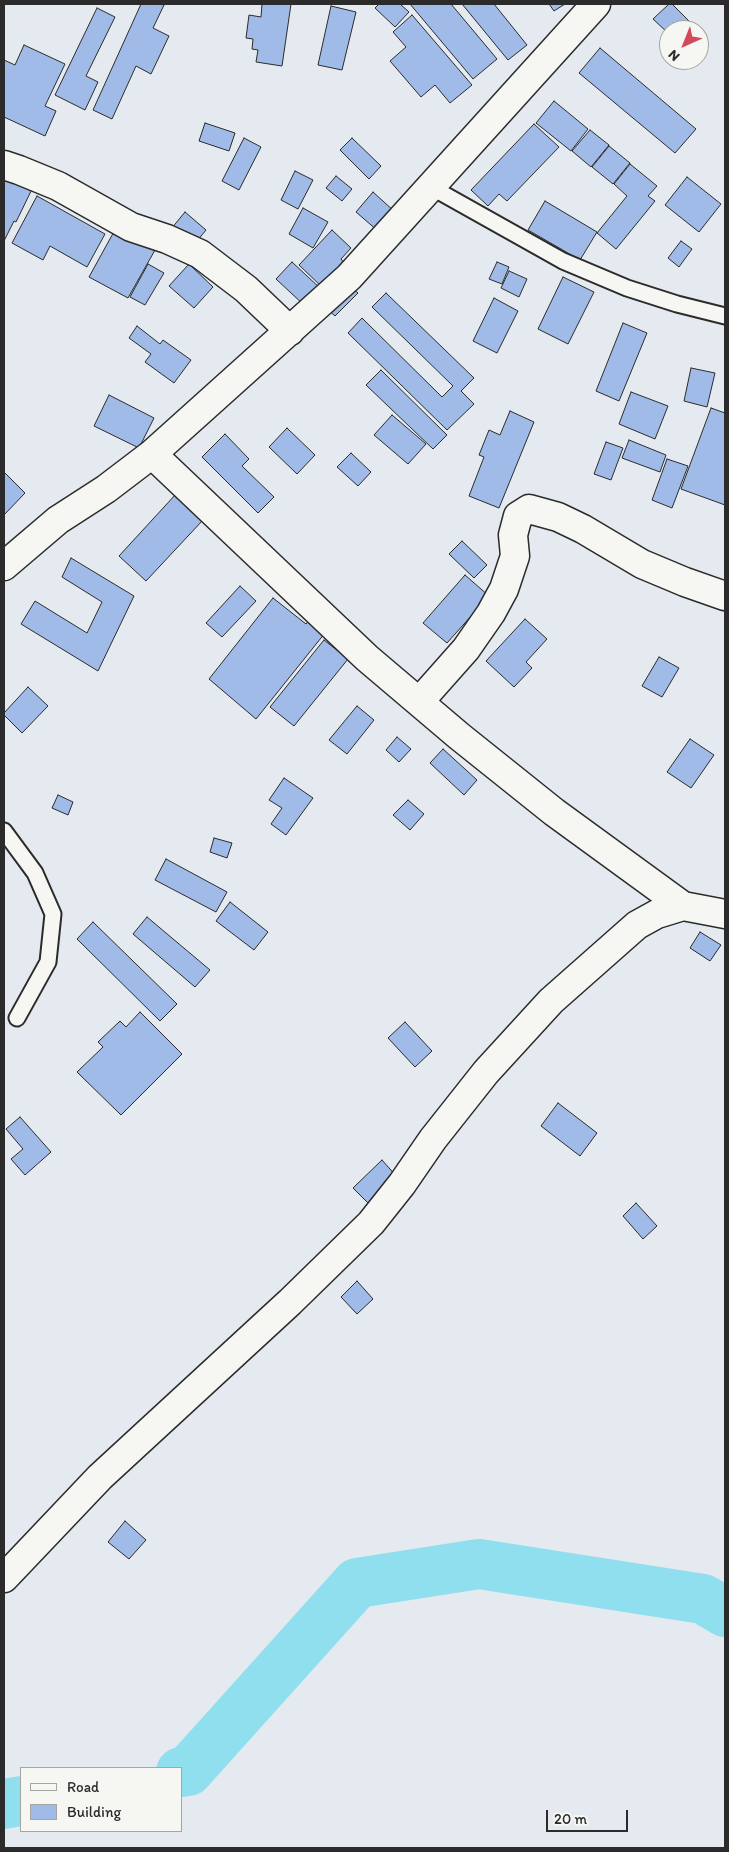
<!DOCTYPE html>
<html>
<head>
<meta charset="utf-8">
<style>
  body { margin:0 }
  #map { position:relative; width:729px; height:1852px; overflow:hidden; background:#e5eaf0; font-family:Itim,sans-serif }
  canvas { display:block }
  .frame { position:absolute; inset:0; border:5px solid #2b2b2b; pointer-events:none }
  .legend { position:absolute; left:20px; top:1767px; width:162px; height:65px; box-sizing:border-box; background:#f6f6f2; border:1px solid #a5a5a2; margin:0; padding:6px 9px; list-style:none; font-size:15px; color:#2b2b2b }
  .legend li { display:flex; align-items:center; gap:10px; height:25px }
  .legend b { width:25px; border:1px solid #a5a5a2 }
  .north { position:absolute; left:659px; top:20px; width:50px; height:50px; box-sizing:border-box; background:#f6f6f2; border:1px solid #a5a5a2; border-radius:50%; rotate:224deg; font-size:14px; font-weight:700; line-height:20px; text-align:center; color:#2b2b2b }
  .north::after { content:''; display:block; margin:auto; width:18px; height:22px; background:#d1495b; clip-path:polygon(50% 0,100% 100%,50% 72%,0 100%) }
  .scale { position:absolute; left:546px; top:1810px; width:82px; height:22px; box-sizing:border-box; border:2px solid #2b2b2b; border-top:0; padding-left:6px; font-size:15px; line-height:18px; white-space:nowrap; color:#2b2b2b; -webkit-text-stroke:4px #f6f6f2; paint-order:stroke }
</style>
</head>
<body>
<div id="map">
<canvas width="729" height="1852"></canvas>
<div class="frame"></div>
<ul class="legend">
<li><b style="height:6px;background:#f6f6f2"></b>Road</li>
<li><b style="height:14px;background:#a0bbe7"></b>Building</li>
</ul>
<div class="north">N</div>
<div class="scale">20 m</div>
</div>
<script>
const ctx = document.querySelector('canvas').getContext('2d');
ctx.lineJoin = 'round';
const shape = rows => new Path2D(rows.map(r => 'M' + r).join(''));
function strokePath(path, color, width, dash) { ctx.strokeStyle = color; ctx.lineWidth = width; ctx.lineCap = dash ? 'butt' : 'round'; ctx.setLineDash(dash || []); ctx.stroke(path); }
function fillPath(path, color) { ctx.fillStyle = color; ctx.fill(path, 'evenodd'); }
const river = shape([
  [181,1772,188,1771,357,1583,479,1564,703,1599,725,1612],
  [4,1804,21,1801]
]);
const building = shape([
  [141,4,160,4,164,5,153,28,169,36,151,74,136,66,112,119,93,110,141,4],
  [262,4,291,4,282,66,256,62,258,50,252,49,253,39,246,38,249,15,261,17,262,4],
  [379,4,400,4,409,12,395,27,375,8,379,4],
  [410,4,451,4,497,59,473,79,410,4],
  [462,4,494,4,527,45,508,60,462,4],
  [549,4,565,4,554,11,549,4],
  [669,4,672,4,694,26,690,30,669,30,669,34,653,19,669,4],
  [331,6,356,12,342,70,318,65,331,6],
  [97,8,115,17,86,76,98,82,85,110,55,95,97,8],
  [412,15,472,85,450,103,435,85,421,97,390,61,406,47,393,32,412,15],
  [24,45,65,64,45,106,56,111,45,136,4,117,4,60,15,65,24,45],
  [600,48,696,129,675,153,579,73,600,48],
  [554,101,588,129,571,151,536,123,554,101],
  [205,123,235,133,229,151,199,141,205,123],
  [534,124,559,147,507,201,499,194,488,206,471,190,534,124],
  [590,130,609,145,591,167,572,151,590,130],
  [244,138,261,147,239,190,222,181,244,138],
  [352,138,381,166,369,179,340,150,352,138],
  [609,146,630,163,613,184,592,167,609,146],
  [630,164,657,186,648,196,655,201,616,249,597,233,627,196,614,184,630,164],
  [4,169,34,185,16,222,14,221,4,241,4,169],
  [295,171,313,180,298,209,281,200,295,171],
  [336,176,352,189,342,201,326,188,336,176],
  [687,177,721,204,699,232,665,205,687,177],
  [373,192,395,212,378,231,356,212,373,192],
  [37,196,105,234,87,267,50,246,43,260,12,243,37,196],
  [545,201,597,232,580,260,528,230,545,201],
  [303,208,328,222,313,248,289,234,303,208],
  [185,212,206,230,192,247,171,229,185,212],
  [116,228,155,250,128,298,89,277,116,228],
  [332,230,351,248,341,259,344,263,322,287,299,265,332,230],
  [681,241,692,249,679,267,668,258,681,241],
  [292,262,321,289,305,306,276,279,292,262],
  [497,262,509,267,502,284,489,279,497,262],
  [148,264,164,273,145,305,130,297,148,264],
  [189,264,213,287,194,308,169,286,189,264],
  [509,271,527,279,519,297,501,288,509,271],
  [563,277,594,292,568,344,538,329,563,277],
  [346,283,358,293,335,316,324,306,346,283],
  [386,293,474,378,461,391,474,404,447,430,348,333,362,318,442,397,453,386,372,307,386,293],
  [494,298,518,311,497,353,473,341,494,298],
  [623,323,647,333,619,401,596,391,623,323],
  [137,326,160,344,163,340,191,360,174,383,145,362,151,354,129,338,137,326],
  [691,368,715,373,707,407,684,401,691,368],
  [381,370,447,435,433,449,366,385,381,370],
  [631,392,668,406,655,439,619,424,631,392],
  [109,395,154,418,139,448,94,426,109,395],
  [711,408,725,413,725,505,681,489,711,408],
  [510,411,534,422,499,508,469,496,484,457,479,455,489,430,500,435,510,411],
  [392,415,426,444,408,464,374,435,392,415],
  [287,428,315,455,297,474,269,447,287,428],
  [225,434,249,459,242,466,274,497,258,513,202,457,225,434],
  [629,440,666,455,660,472,622,458,629,440],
  [606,442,623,448,611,480,594,474,606,442],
  [351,453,371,472,358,486,337,467,351,453],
  [667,459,688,466,672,508,652,500,667,459],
  [4,472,25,493,4,515,4,472],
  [176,494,203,520,146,581,119,556,176,494],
  [462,541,487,565,474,578,449,554,462,541],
  [71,558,134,596,98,671,21,624,35,601,87,633,102,602,62,577,71,558],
  [465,575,489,596,447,643,423,623,465,575],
  [240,586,256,601,222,637,206,623,240,586],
  [273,598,306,624,313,615,329,628,256,719,209,679,273,598],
  [525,619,547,639,526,662,532,668,514,687,486,661,525,619],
  [324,640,348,659,294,726,270,707,324,640],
  [659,657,679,668,662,697,642,686,659,657],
  [28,687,48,706,22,733,4,715,4,713,28,687],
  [357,706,374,720,347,754,329,740,357,706],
  [397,737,411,749,399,762,386,750,397,737],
  [690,739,714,755,691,788,667,772,690,739],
  [443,749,477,780,464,795,430,763,443,749],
  [284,778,313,798,286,835,271,824,282,808,269,800,284,778],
  [58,795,73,802,68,815,52,808,58,795],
  [408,800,424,814,410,830,393,815,408,800],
  [214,838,232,843,227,858,210,852,214,838],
  [166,859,227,892,216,912,155,880,166,859],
  [230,902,268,932,254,950,216,921,230,902],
  [147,917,210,970,195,987,133,934,147,917],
  [93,922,177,1004,160,1021,77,939,93,922],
  [700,932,721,945,710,961,690,948,700,932],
  [140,1012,182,1054,121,1115,77,1072,103,1047,98,1042,120,1021,126,1027,140,1012],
  [405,1022,432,1051,415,1067,388,1038,405,1022],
  [558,1103,597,1133,580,1156,541,1126,558,1103],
  [20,1117,51,1152,25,1175,11,1159,23,1149,6,1129,20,1117],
  [382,1160,398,1178,370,1205,353,1188,382,1160],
  [636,1203,657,1226,643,1239,623,1216,636,1203],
  [357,1281,373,1299,357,1314,341,1297,357,1281],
  [125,1521,146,1540,129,1559,108,1542,125,1521]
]);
const lane = shape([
  [431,187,563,261,627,288,677,304,725,316],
  [4,831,35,873,53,914,48,962,17,1018]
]);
const street = shape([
  [4,165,19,170,58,186,131,227,167,239,200,254,246,289,290,331],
  [152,454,367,658,459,736,554,812,683,906],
  [4,566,58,520,106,489,152,454,349,277,596,4],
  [419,702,466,649,491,613,504,589,515,556,513,535,518,516,529,509,558,517,583,529,642,564,685,582,725,596],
  [4,1578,100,1477,290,1302,371,1223,402,1184,433,1139,486,1072,551,1001,637,925,657,914,683,906,725,914]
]);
strokePath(river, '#90dfee', 50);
fillPath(building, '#a0bbe7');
strokePath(building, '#2b2b2b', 1);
strokePath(lane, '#2b2b2b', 19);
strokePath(street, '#2b2b2b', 31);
strokePath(lane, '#f6f6f2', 15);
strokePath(street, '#f6f6f2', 28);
</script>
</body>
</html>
